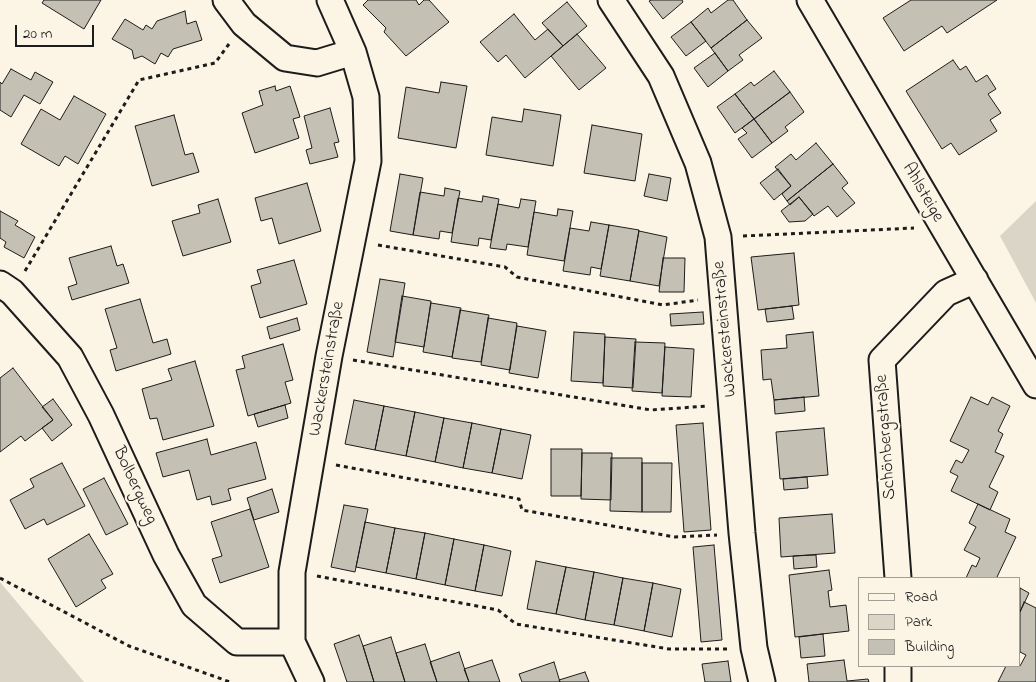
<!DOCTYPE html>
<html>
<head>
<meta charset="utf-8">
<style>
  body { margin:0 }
  #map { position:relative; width:1036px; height:682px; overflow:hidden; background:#fcf5e5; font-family:"Indie Flower",sans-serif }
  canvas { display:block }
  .legend { position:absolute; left:858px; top:577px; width:162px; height:90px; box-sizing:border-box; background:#fcf5e5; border:1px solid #a29e95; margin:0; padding:6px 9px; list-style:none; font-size:15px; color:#1c1c1c }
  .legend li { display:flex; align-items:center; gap:10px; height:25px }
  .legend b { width:25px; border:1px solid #a29e95 }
  .scale { position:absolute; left:15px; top:25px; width:79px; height:22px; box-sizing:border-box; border:2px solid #1c1c1c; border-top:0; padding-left:6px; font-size:15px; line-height:18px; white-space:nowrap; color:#1c1c1c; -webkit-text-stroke:4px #fcf5e5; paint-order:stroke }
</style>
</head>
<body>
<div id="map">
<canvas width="1036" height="682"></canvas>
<ul class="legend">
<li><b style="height:6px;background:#fcf5e5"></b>Road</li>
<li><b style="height:14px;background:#dbd5c8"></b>Park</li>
<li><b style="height:14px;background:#c4c0b3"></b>Building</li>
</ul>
<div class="scale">20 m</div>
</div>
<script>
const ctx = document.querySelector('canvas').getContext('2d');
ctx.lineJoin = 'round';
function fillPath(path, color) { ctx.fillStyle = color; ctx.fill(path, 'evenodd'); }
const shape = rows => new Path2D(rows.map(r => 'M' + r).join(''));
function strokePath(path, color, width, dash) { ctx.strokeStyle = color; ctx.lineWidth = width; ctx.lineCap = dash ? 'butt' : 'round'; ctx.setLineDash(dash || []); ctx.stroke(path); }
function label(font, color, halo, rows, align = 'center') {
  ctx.font = font + ' "Indie Flower",sans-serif'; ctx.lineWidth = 4.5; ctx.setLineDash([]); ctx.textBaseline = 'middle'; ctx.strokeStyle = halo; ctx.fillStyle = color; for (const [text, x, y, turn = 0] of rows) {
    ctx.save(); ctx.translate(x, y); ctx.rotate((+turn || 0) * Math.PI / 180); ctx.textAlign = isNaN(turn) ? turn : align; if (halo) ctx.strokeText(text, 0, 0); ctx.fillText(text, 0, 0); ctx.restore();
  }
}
const green = shape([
  [1036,201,1036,303,1000,236],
  [0,582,84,682,0,682]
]);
const building = shape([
  [44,0,101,0,84,29,42,3,44,0],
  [368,0,416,0,419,5,424,0,429,0,449,22,406,56,384,32,386,28,363,5,368,0],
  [651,0,682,0,683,2,663,19,649,1,651,0],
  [728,0,733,0,747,20,711,48,691,22,708,8,711,13,728,0],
  [911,0,997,0,947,33,942,26,904,51,883,18,911,0],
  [567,2,587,26,563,46,542,23,567,2],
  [185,11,187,24,196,21,202,40,173,49,168,57,161,53,155,64,142,56,134,59,132,50,112,39,125,19,143,30,146,25,152,29,157,21,185,11],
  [514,14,535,40,548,29,563,46,525,78,506,55,498,62,480,42,514,14],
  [747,20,762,38,739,55,743,60,728,71,711,48,747,20],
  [691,22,706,41,686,56,671,37,691,22],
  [577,34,606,68,579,90,551,56,577,34],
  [715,53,728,71,708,87,694,68,715,53],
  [953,60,960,70,966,66,976,82,987,75,996,89,988,94,1001,113,990,120,997,131,959,155,951,143,942,149,906,91,953,60],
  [11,69,31,80,35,72,53,82,40,104,24,95,11,117,0,110,0,82,2,84,11,69],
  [774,71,790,92,754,119,735,94,751,82,754,86,774,71],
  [441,82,467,86,456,148,398,138,406,87,439,93,441,82],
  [275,86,276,91,290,86,300,117,293,119,299,138,255,153,242,113,263,105,259,91,275,86],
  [790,92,804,112,785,127,788,131,772,143,754,119,790,92],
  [735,94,754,119,735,133,717,107,735,94],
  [74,96,106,114,78,164,65,156,59,166,21,144,41,109,60,120,74,96],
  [330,108,339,142,334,143,338,157,310,164,306,150,312,148,304,116,330,108],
  [524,109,561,115,553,166,486,155,492,117,522,122,524,109],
  [174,115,185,155,193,153,199,172,152,186,135,126,174,115],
  [754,119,772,143,752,158,738,139,747,133,742,128,754,119],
  [592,125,642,134,635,181,584,173,592,125],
  [816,143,833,164,787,201,782,194,791,186,775,167,791,154,796,160,816,143],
  [833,164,848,183,842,188,855,203,837,217,828,206,814,216,799,197,790,205,787,201,833,164],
  [778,169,791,186,774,200,760,183,778,169],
  [400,174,423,178,413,235,390,231,400,174],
  [649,174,671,178,667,201,644,196,649,174],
  [307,183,321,231,279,244,272,218,261,221,255,198,307,183],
  [445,188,460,191,452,233,440,231,439,239,413,235,420,192,444,196,445,188],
  [483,196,499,199,491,240,479,238,478,246,451,242,458,198,482,202,483,196],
  [799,197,813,214,805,221,789,222,781,211,799,197],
  [218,199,231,242,183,256,172,221,200,213,198,205,218,199],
  [521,199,536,201,528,247,507,244,506,250,490,248,498,204,519,208,521,199],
  [558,209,573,211,564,261,527,255,534,212,557,216,558,209],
  [0,211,18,221,15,225,35,237,24,258,4,247,6,242,0,238,0,211],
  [591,222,609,225,601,269,591,267,590,275,563,271,570,228,589,231,591,222],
  [609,225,639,230,630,281,600,276,609,225],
  [639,231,667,237,659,286,630,281,639,231],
  [111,246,117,266,123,264,129,283,72,300,68,287,77,284,69,258,111,246],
  [794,253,799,305,758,310,751,257,794,253],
  [663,258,685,258,684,292,659,292,663,258],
  [294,260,307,304,260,318,251,286,261,283,257,270,294,260],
  [380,279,405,283,393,357,367,352,380,279],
  [402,296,431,301,424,347,395,342,402,296],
  [140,299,153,343,167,339,171,354,116,371,110,350,117,348,105,309,140,299],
  [431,303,461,308,452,357,423,352,431,303],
  [792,306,794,319,767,322,765,309,792,306],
  [460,310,489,315,481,362,452,358,460,310],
  [703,312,704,324,671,326,670,314,703,312],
  [297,318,300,330,270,339,267,327,297,318],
  [488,318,517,323,510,370,481,365,488,318],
  [517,326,546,331,538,378,509,373,517,326],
  [574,332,605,334,603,383,571,381,574,332],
  [813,332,819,396,774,400,771,379,763,380,761,350,787,348,786,335,813,332],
  [605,337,636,339,633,388,603,386,605,337],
  [635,342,665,343,662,393,632,391,635,342],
  [283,344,293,380,285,382,291,403,248,416,236,370,245,368,242,356,283,344],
  [665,347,694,349,691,397,662,396,665,347],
  [195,361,214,426,163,440,157,418,150,419,142,389,172,380,168,369,195,361],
  [13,368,53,420,25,441,21,436,0,452,0,378,13,368],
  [804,397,805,411,775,414,774,400,804,397],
  [971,397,988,405,992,397,1010,406,998,431,1003,434,995,452,1004,456,989,487,998,492,990,510,951,491,958,476,950,472,956,460,962,463,969,450,950,441,971,397],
  [53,399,72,425,52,441,42,428,53,420,42,407,53,399],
  [354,400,384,406,375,450,345,444,354,400],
  [285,405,288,418,258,427,254,414,285,405],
  [384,406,415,412,406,456,375,450,384,406],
  [415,412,444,418,435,462,406,456,415,412],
  [444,418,472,423,463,468,435,462,444,418],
  [472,423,501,429,492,473,463,468,472,423],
  [703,423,711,530,684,532,676,425,703,423],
  [824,428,828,475,780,479,776,432,824,428],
  [501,429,531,435,522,479,492,473,501,429],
  [207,439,211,455,256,442,266,479,228,489,231,500,212,505,210,496,197,500,189,470,163,477,156,453,207,439],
  [551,449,582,449,581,496,551,496,551,449],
  [582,453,612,453,611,500,581,499,582,453],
  [611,458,642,458,642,512,610,511,611,458],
  [62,463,85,506,47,525,44,519,25,529,10,500,34,487,30,479,62,463],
  [642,463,672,463,671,512,642,512,642,463],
  [807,477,808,488,784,490,783,479,807,477],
  [104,478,128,524,106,535,83,489,104,478],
  [272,489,279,512,254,520,247,498,272,489],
  [978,504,1010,519,1005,532,1016,537,997,577,999,578,966,578,972,565,976,567,980,558,964,550,976,527,969,523,978,504],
  [344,505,368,509,355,572,331,567,344,505],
  [250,509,269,567,220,583,212,559,222,556,211,522,250,509],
  [832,514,835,553,781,557,779,518,832,514],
  [365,522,395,528,386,573,356,567,365,522],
  [395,528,425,533,416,579,386,573,395,528],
  [425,533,454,539,445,585,416,579,425,533],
  [89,534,113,574,101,580,106,588,76,607,48,559,89,534],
  [454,539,484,545,475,591,445,585,454,539],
  [484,545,511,551,502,596,475,591,484,545],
  [714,545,722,640,701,642,693,547,714,545],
  [816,555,817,567,794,569,793,556,816,555],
  [536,561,566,567,556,614,527,609,536,561],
  [566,567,594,572,585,620,556,614,566,567],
  [829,570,832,590,828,591,830,607,846,605,849,631,795,637,789,575,829,570],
  [594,572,623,578,614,625,585,620,594,572],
  [623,578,653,583,644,631,614,625,623,578],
  [653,583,681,589,672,637,644,631,653,583],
  [1020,588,1029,593,1020,612,1020,588],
  [1024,602,1036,608,1036,682,998,682,1006,666,1020,666,1026,655,1020,652,1020,612,1024,602],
  [823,634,825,656,801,658,799,637,823,634],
  [359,635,363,646,374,682,347,682,334,644,359,635],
  [391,637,405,682,374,682,363,646,391,637],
  [425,644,437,682,405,682,396,653,425,644],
  [459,652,469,682,437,682,430,662,459,652],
  [492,660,500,682,469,682,464,669,492,660],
  [844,660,847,681,868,679,869,682,809,682,807,664,844,660],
  [728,661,731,682,705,682,702,664,728,661],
  [554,662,560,682,522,682,519,674,554,662],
  [585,672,589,682,560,682,559,680,585,672]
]);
const path = shape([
  [743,236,914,228],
  [378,245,505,267,517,277,663,305,698,300],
  [25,271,139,80,215,63,229,44],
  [353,360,651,410,708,406],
  [336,465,519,499,522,510,675,537,717,535],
  [317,576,498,610,516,624,669,649,728,649],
  [0,578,129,646,230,682]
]);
const street = shape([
  [226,0,244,24,285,58,317,63,353,52],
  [611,0,661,76,698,163,718,237,742,533,754,648,762,682],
  [810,0,1036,385],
  [0,284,12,292,70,357,101,415,166,555,194,605,237,642,292,642],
  [898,578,882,360,946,293,975,280],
  [311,682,292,642,292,572,329,356,368,161,366,97,353,52,330,0],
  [898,682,898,666]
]);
const streetNames = [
  ["Ahlsteige",922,193,60],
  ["Wackersteinstraße",726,329,-95],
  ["Wackersteinstraße",328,369,-80],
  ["Schönbergstraße",887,437,-94],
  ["Bolbergweg",134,486,65]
];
fillPath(green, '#dbd5c8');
fillPath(building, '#c4c0b3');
strokePath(building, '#1c1c1c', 1);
strokePath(street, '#1c1c1c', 29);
strokePath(path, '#1c1c1c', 3, [4, 4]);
strokePath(street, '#fcf5e5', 25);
label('18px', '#1c1c1c', '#fcf5e5', streetNames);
</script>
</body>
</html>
